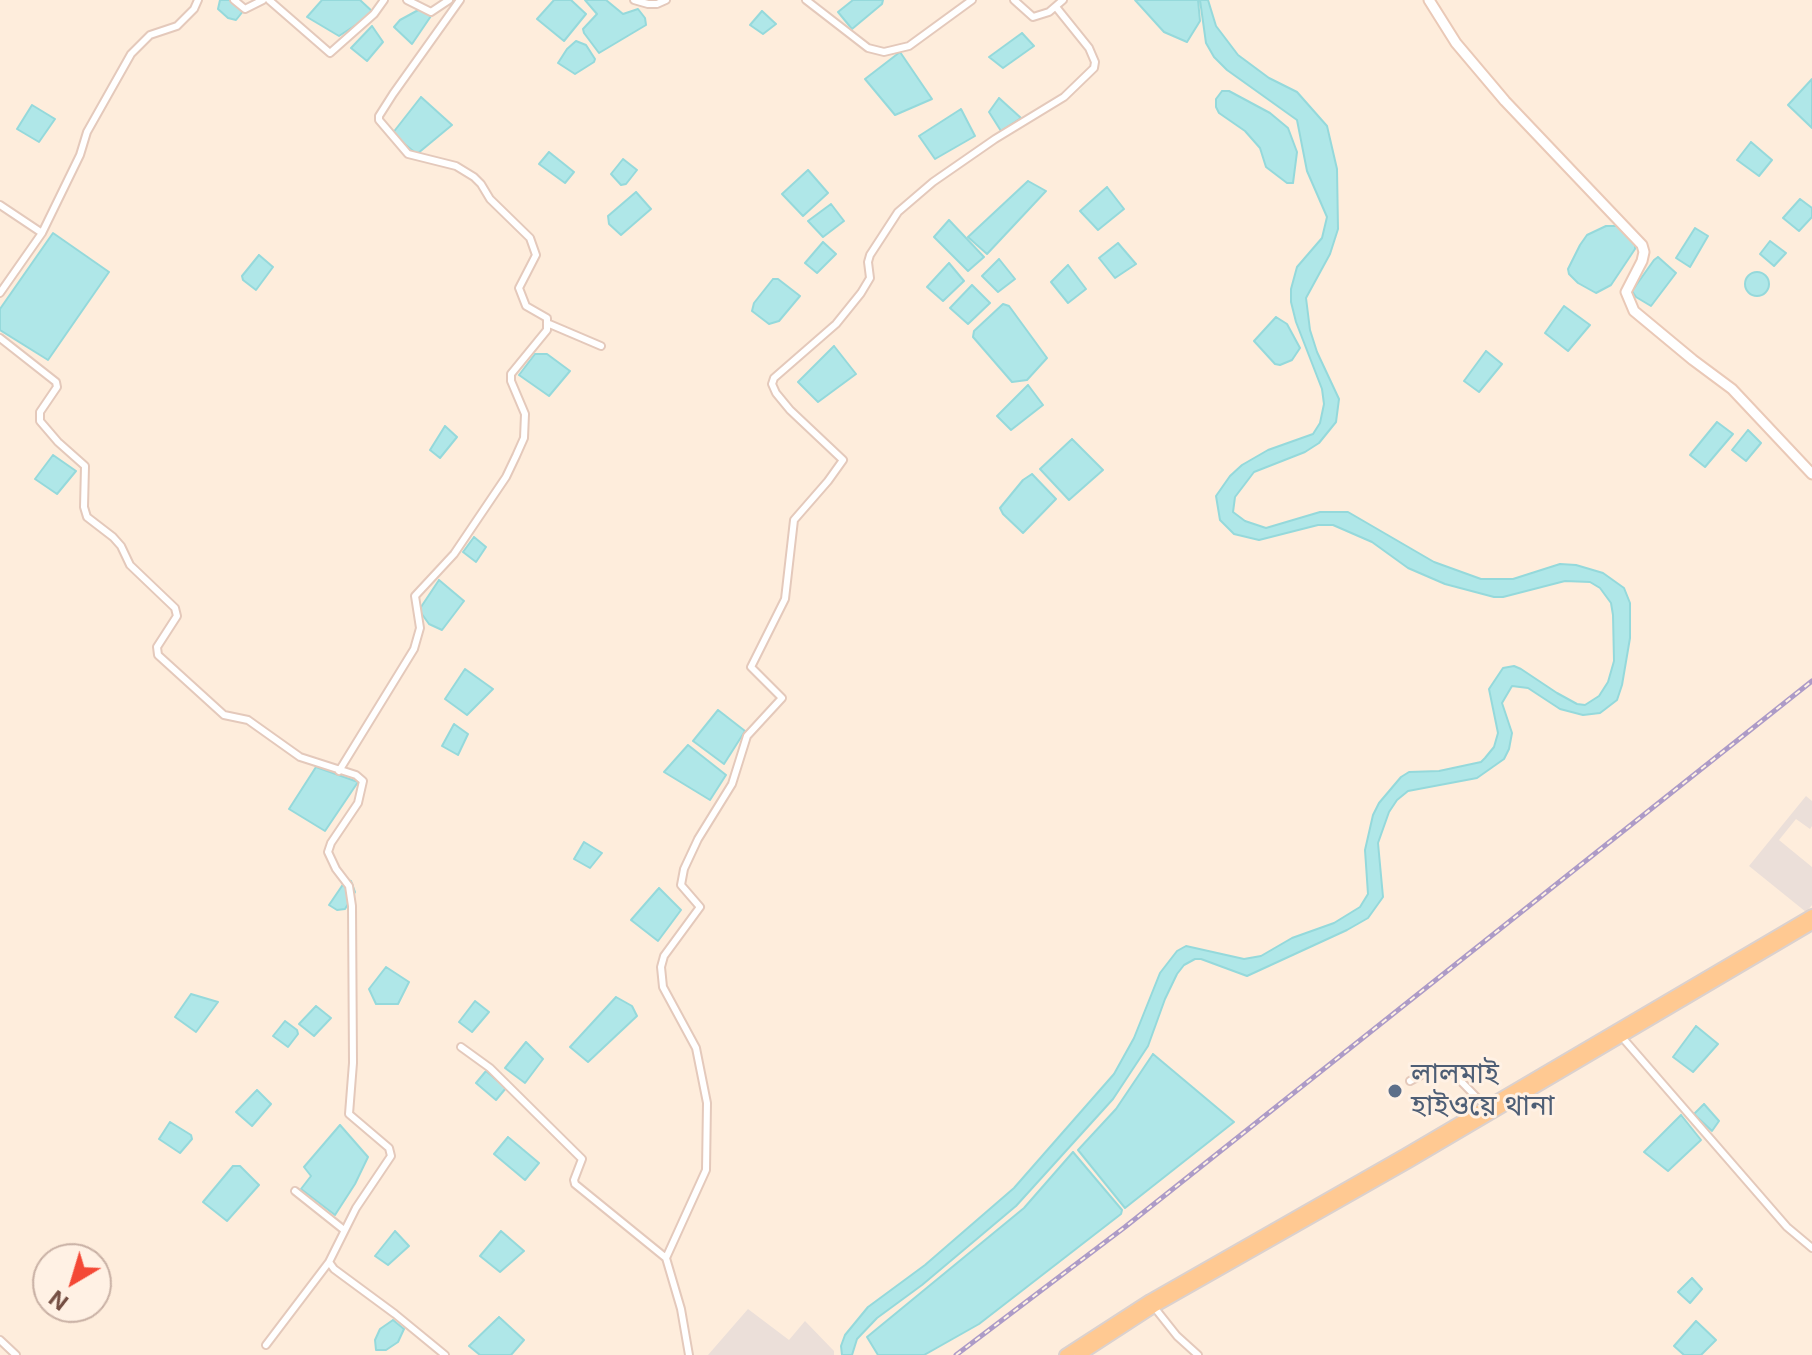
<!DOCTYPE html>
<html>
<head>
<meta charset="utf-8">
<style>
  body { margin:0 }
  #map { position:relative; width:1812px; height:1355px; overflow:hidden; background:#feeddc; font-family:Inter,sans-serif }
  canvas { display:block }
  .north { position:absolute; left:32px; top:1243px; width:80px; height:80px; box-sizing:border-box; background:#fff1e4; border:2px solid #c8b0a4; border-radius:50%; rotate:218deg; font-size:22px; font-weight:700; line-height:32px; text-align:center; color:#754f43 }
  .north::after { content:''; display:block; margin:auto; width:28px; height:36px; background:#f44835; clip-path:polygon(50% 0,100% 100%,50% 72%,0 100%) }
</style>
</head>
<body>
<div id="map">
<canvas width="1812" height="1355"></canvas>
<div class="north">N</div>
</div>
<script>
const ctx = document.querySelector('canvas').getContext('2d');
ctx.lineJoin = 'round';
function fillPath(path, color) { ctx.fillStyle = color; ctx.fill(path, 'evenodd'); }
const shape = rows => new Path2D(rows.map(r => 'M' + r).join(''));
function strokePath(path, color, width, dash) { ctx.strokeStyle = color; ctx.lineWidth = width; ctx.lineCap = dash ? 'butt' : 'round'; ctx.setLineDash(dash || []); ctx.stroke(path); }
function label(font, color, halo, rows, align = 'center') {
  ctx.font = font + ' Inter,"Noto Sans Bengali",sans-serif'; ctx.lineWidth = 6; ctx.setLineDash([]); ctx.textBaseline = 'middle'; ctx.strokeStyle = halo; ctx.fillStyle = color; for (const [text, x, y, turn = 0] of rows) {
    ctx.save(); ctx.translate(x, y); ctx.rotate((+turn || 0) * Math.PI / 180); ctx.textAlign = isNaN(turn) ? turn : align; if (halo) ctx.strokeText(text, 0, 0); ctx.fillText(text, 0, 0); ctx.restore();
  }
}
const industrial = shape([
  [1806,796,1812,801,1812,826,1810,829,1796,819,1779,840,1812,867,1812,905,1806,912,1749,866],
  [748,1309,789,1340,805,1321,834,1351,834,1355,708,1355]
]);
const water = shape([
  [220,0,233,0,244,10,236,20,228,18,218,9,220,0],
  [322,0,360,0,374,13,339,36,307,17,322,0],
  [554,0,571,0,586,14,564,41,537,19,554,0],
  [585,0,606,0,623,14,638,9,645,18,646,25,599,53,584,33,583,29,597,14,585,0],
  [853,0,883,0,882,4,852,29,838,12,853,0],
  [1135,0,1198,0,1200,21,1187,42,1164,32,1135,0],
  [1200,0,1208,0,1216,26,1238,55,1269,78,1297,92,1327,126,1337,169,1338,229,1330,254,1306,298,1310,330,1317,352,1339,399,1336,422,1319,443,1305,452,1254,472,1235,497,1233,512,1245,521,1266,528,1320,512,1348,512,1434,562,1481,579,1513,579,1560,564,1576,565,1603,573,1624,588,1630,603,1630,638,1622,685,1617,700,1604,710,1600,713,1583,715,1560,709,1528,688,1512,686,1502,703,1512,733,1509,749,1504,759,1477,778,1408,791,1397,800,1389,812,1378,843,1383,897,1368,918,1347,930,1247,976,1201,959,1195,959,1184,965,1177,974,1165,999,1148,1046,1113,1099,1016,1206,922,1285,877,1318,857,1339,852,1355,842,1355,841,1346,845,1335,868,1307,925,1265,1014,1188,1114,1074,1134,1038,1160,973,1177,951,1186,946,1244,959,1261,956,1292,938,1334,923,1360,907,1368,894,1365,850,1373,815,1379,803,1401,777,1409,772,1439,771,1481,762,1485,758,1494,747,1498,733,1489,689,1503,668,1514,666,1521,669,1557,693,1577,704,1585,705,1599,696,1608,682,1614,661,1613,615,1611,603,1600,588,1590,582,1565,581,1503,597,1494,597,1445,584,1408,568,1372,542,1333,525,1318,525,1259,540,1234,534,1220,520,1216,496,1230,476,1242,465,1268,450,1313,434,1320,423,1324,404,1322,389,1296,322,1291,302,1291,289,1297,267,1322,238,1327,217,1307,171,1297,120,1227,70,1214,57,1206,43,1200,0],
  [422,8,431,16,412,44,394,27,400,20,422,8],
  [762,11,776,24,763,34,750,25,762,11],
  [372,26,383,42,367,61,351,48,372,26],
  [1022,33,1034,46,1003,68,989,57,1022,33],
  [576,41,586,45,595,59,594,62,575,74,558,63,567,49,576,41],
  [900,52,932,99,895,115,865,79,900,52],
  [1812,79,1812,128,1788,105,1812,79],
  [1222,91,1229,91,1270,113,1288,128,1297,152,1293,183,1287,183,1266,167,1260,148,1245,131,1219,113,1216,107,1216,99,1222,91],
  [421,97,452,125,417,154,392,134,421,97],
  [999,98,1021,118,1001,131,989,112,999,98],
  [32,105,55,119,39,142,17,129,32,105],
  [961,109,975,136,935,159,919,136,961,109],
  [1751,142,1772,160,1759,176,1737,160,1751,142],
  [549,152,574,172,565,183,539,164,549,152],
  [623,159,637,170,626,184,621,185,611,174,623,159],
  [808,170,828,193,803,216,782,194,808,170],
  [1028,181,1046,191,987,254,968,237,1028,181],
  [1107,187,1124,209,1098,230,1080,211,1107,187],
  [636,192,651,209,621,235,609,224,608,216,636,192],
  [1800,199,1812,208,1812,217,1799,231,1783,218,1800,199],
  [831,204,844,221,823,237,808,221,831,204],
  [949,220,984,257,968,271,934,237,949,220],
  [1606,226,1617,226,1625,231,1635,244,1635,249,1611,285,1596,293,1578,283,1569,274,1568,269,1580,245,1587,235,1606,226],
  [1695,228,1708,236,1690,267,1676,258,1695,228],
  [53,233,109,272,48,360,0,330,0,309,53,233],
  [1770,241,1786,253,1774,266,1760,254,1770,241],
  [823,242,836,254,817,273,805,263,823,242],
  [1118,243,1136,264,1115,278,1099,258,1118,243],
  [259,255,273,267,256,290,243,280,242,276,259,255],
  [1658,257,1676,273,1651,306,1636,297,1632,291,1654,260,1658,257],
  [999,259,1015,279,998,292,982,276,999,259],
  [949,263,964,281,943,301,927,287,949,263],
  [1068,265,1086,289,1068,303,1051,282,1068,265],
  '1745 284a12 12 0 1 1 24 0a12 12 0 1 1-24 0Z',
  [773,279,778,279,800,296,779,321,769,324,752,311,754,303,773,279],
  [972,285,990,303,968,324,950,308,972,285],
  [1003,304,1009,306,1047,358,1027,380,1012,382,973,337,974,331,1003,304],
  [1564,306,1590,325,1568,351,1545,333,1564,306],
  [1276,317,1287,324,1300,348,1292,360,1280,365,1275,364,1254,341,1276,317],
  [834,346,856,374,818,402,798,382,834,346],
  [1486,351,1502,364,1479,392,1464,381,1486,351],
  [535,354,547,354,570,371,549,396,519,375,535,354],
  [1028,385,1043,405,1011,430,997,416,1028,385],
  [1717,422,1733,434,1705,467,1690,455,1717,422],
  [445,426,457,437,440,458,430,450,445,426],
  [1748,430,1761,443,1746,461,1732,450,1748,430],
  [1072,439,1103,470,1069,500,1040,469,1072,439],
  [53,455,76,471,57,494,35,479,53,455],
  [1032,474,1056,499,1023,533,1003,514,1000,508,1023,480,1032,474],
  [474,537,486,547,476,562,463,552,474,537],
  [439,580,464,601,442,630,429,624,419,610,439,580],
  [465,669,493,689,467,715,445,699,465,669],
  [718,710,745,731,724,764,693,741,718,710],
  [454,724,468,734,458,755,442,746,454,724],
  [688,745,726,775,710,800,664,772,688,745],
  [316,767,358,782,325,831,289,809,316,767],
  [584,842,602,853,590,868,574,859,584,842],
  [346,880,351,881,355,892,345,909,337,910,329,905,346,880],
  [659,888,681,910,658,941,631,920,659,888],
  [386,967,409,982,398,1004,376,1004,369,989,386,967],
  [191,994,218,1002,196,1032,175,1017,191,994],
  [616,997,632,1006,637,1016,588,1062,570,1047,616,997],
  [475,1001,489,1012,472,1032,459,1022,475,1001],
  [316,1006,331,1018,314,1036,299,1024,316,1006],
  [285,1021,297,1030,298,1034,288,1047,273,1036,285,1021],
  [1696,1026,1718,1044,1693,1072,1673,1057,1696,1026],
  [526,1042,543,1059,525,1083,505,1068,526,1042],
  [1153,1054,1234,1122,1125,1208,1078,1150,1116,1109,1153,1054],
  [486,1071,506,1088,496,1100,476,1083,486,1071],
  [257,1090,271,1104,252,1126,236,1112,257,1090],
  [1704,1104,1719,1121,1712,1131,1694,1114,1704,1104],
  [1681,1115,1701,1140,1668,1171,1644,1152,1681,1115],
  [170,1122,191,1135,192,1139,180,1153,159,1139,170,1122],
  [340,1125,368,1157,355,1184,335,1215,301,1189,311,1176,304,1167,340,1125],
  [508,1137,539,1163,525,1180,494,1154,508,1137],
  [1073,1152,1122,1210,1121,1214,979,1324,924,1355,878,1355,867,1337,1024,1208,1073,1152],
  [233,1166,240,1166,259,1185,227,1221,203,1202,233,1166],
  [395,1231,409,1246,388,1265,375,1256,395,1231],
  [501,1231,524,1251,500,1272,480,1256,501,1231],
  [1692,1278,1702,1289,1690,1303,1678,1292,1692,1278],
  [499,1317,524,1340,511,1355,480,1355,469,1346,499,1317],
  [393,1320,404,1329,398,1342,386,1350,376,1350,375,1340,380,1329,393,1320],
  [1696,1321,1716,1340,1701,1355,1684,1355,1674,1346,1696,1321]
]);
const street = shape([
  [234,0,245,9,263,0],
  [269,0,330,53,374,14,384,0],
  [407,0,431,12,449,0],
  [634,0,648,4,657,4,666,0],
  [806,0,868,48,884,52,909,46,972,0],
  [1014,0,1033,17,1049,12,1063,0],
  [0,205,42,233],
  [0,293,42,233,80,155,87,132,131,54,150,35,177,26,194,9,198,0],
  [547,323,601,346],
  [0,338,56,382,57,387,40,412,40,421,58,442,85,466,84,507,87,517,113,537,121,546,130,565,175,608,177,616,157,647,158,655,224,715,248,720,300,757,356,775,363,781,358,803,331,843,328,852,336,869,349,886,352,906,353,1063,349,1114,389,1148,391,1156,356,1208,329,1262,334,1269,395,1314,445,1355],
  [339,771,414,649,420,628,415,596,454,554,506,477,516,456,524,438,525,414,511,381,511,374,547,330,547,318,526,306,519,288,536,255,530,238,490,199,481,184,474,177,456,166,408,154,379,120,379,116,393,94,460,0],
  [1621,1036,1787,1227,1812,1248],
  [461,1047,490,1068,582,1159,574,1180,575,1184,666,1258],
  [1410,1081,1432,1069,1448,1068,1486,1107],
  [295,1191,344,1230],
  [1154,1307,1177,1336,1198,1355],
  [0,1340,16,1355],
  [266,1345,329,1262],
  [689,1355,681,1309,666,1258,706,1170,707,1103,696,1048,663,987,661,967,664,956,700,907,681,885,684,869,698,839,732,784,747,736,782,698,751,667,785,599,794,520,828,481,843,460,790,410,776,393,772,384,774,378,836,324,861,293,870,278,868,262,870,255,898,212,933,182,995,139,1064,97,1094,68,1095,62,1089,48,1056,7]
]);
const secondary = shape([
  [1429,0,1456,43,1505,101,1642,245,1644,252,1642,261,1626,292,1634,311,1693,360,1732,389,1812,474]
]);
const primary = shape([
  [1065,1355,1150,1300,1404,1155,1812,915],
  [1080,1355,1154,1307,1409,1162,1812,924]
]);
const rail = shape([
  [956,1355,1125,1227,1812,681]
]);
const markers = [
  [1395,1091,8,"#5c6f8a"]
];
const serviceNames = [
  ["লালমাই",1411,1075],
  ["হাইওয়ে থানা",1411,1107]
];
fillPath(industrial, '#ebdfd9');
fillPath(water, '#afe7e8');
strokePath(water, '#95d9db', 2);
strokePath(street, '#e4c9bb', 10);
strokePath(secondary, '#eac9b7', 13);
strokePath(primary, '#dbd1ce', 14);
strokePath(street, '#fff', 6);
strokePath(secondary, '#fff', 9);
strokePath(primary, '#ffc992', 10);
strokePath(rail, '#ad9bc7', 5);
strokePath(rail, '#fff1e4', 2, [6]);
for (const [x, y, r, color] of markers) { const dot = new Path2D(); dot.arc(x, y, r, 0, 2 * Math.PI); ctx.fillStyle = color; ctx.fill(dot); strokePath(dot, '#fff1e4', 3); }
label('28px', '#4e5e75', '#fff1e4', serviceNames, 'left');
</script>
</body>
</html>
